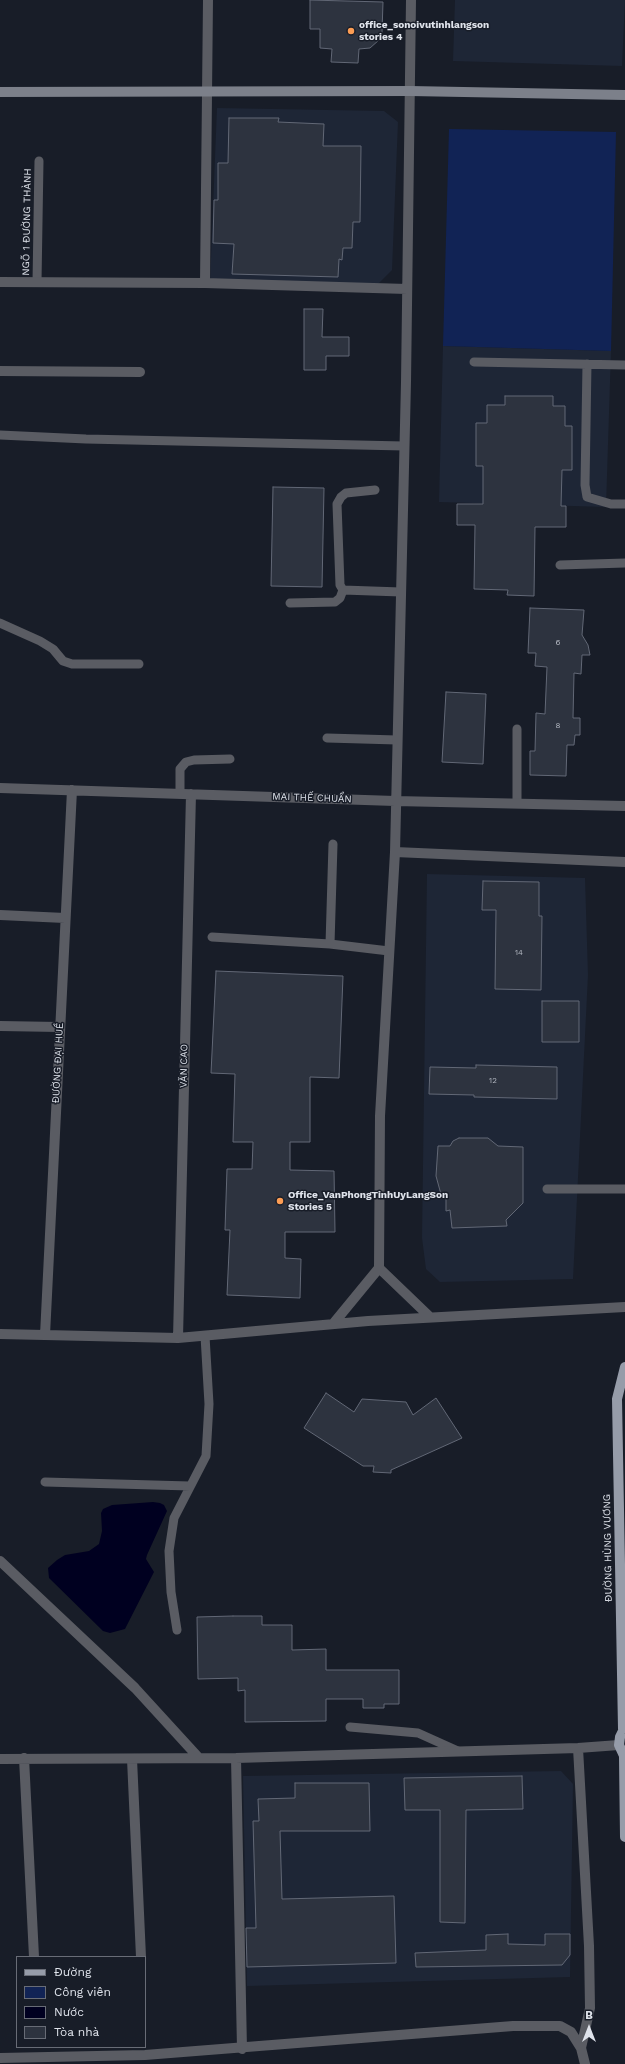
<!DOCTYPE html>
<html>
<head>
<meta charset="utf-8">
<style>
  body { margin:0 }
  #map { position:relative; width:625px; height:2064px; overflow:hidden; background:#181d28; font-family:"Work Sans",sans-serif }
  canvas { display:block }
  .legend { position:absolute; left:16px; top:1956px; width:130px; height:92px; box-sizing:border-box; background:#181d28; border:1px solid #686c76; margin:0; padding:5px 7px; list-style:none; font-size:12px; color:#dfe3eb }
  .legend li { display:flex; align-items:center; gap:8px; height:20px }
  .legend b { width:20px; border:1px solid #686c76 }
  .north { position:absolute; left:569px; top:2008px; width:40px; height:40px; -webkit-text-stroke:3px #181d28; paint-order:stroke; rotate:0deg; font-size:11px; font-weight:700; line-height:16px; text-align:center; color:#dfe3eb }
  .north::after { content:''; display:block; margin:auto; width:14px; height:18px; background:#dfe3eb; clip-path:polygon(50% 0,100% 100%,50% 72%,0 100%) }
</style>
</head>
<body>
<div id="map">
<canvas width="625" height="2064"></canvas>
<ul class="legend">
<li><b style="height:5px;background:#969ca9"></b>Đường</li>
<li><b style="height:11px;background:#112355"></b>Công viên</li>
<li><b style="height:11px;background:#000020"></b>Nước</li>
<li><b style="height:11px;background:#2d333f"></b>Tòa nhà</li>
</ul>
<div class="north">B</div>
</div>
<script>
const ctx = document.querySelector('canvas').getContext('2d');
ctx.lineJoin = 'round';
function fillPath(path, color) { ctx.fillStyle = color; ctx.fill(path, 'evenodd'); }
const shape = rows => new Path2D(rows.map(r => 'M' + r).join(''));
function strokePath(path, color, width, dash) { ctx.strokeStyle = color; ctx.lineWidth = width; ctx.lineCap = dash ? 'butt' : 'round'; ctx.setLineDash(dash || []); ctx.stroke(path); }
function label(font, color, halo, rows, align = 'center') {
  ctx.font = font + ' "Work Sans",sans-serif'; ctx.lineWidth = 3; ctx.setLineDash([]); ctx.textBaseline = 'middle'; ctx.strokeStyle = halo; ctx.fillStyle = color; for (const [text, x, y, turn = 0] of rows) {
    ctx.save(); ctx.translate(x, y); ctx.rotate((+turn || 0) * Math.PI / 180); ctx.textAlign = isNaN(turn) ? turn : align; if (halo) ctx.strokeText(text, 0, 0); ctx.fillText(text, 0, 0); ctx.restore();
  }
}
const built = shape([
  [455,0,625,0,622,66,453,61],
  [217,108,384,111,398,122,392,270,378,284,210,283],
  [443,346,611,351,606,507,439,502],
  [427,874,585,878,588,975,573,1279,440,1282,426,1269,422,1238],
  [561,1771,573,1784,570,1977,247,1986,243,1776]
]);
const green = shape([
  [449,129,616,132,611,351,443,346]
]);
const water = shape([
  [153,1502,160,1503,164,1505,167,1511,147,1555,146,1559,154,1572,125,1629,110,1633,103,1631,49,1578,48,1568,57,1560,65,1555,89,1551,99,1544,102,1531,101,1513,103,1509,112,1505]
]);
const building = shape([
  [310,0,383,2,382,32,379,40,370,48,359,49,358,63,331,62,332,49,320,48,320,29,310,29,310,0],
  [229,118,279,118,278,122,324,124,323,146,361,146,360,222,353,222,352,248,343,248,342,260,339,259,338,277,232,274,234,244,213,243,214,200,218,200,218,163,228,163,229,118],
  [304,309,323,309,322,337,349,337,349,356,326,356,326,370,304,370,304,309],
  [505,396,553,396,553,406,565,406,565,426,572,426,572,470,562,470,561,506,566,506,566,527,535,527,534,596,507,595,508,590,474,589,475,525,457,525,457,504,483,504,483,466,476,466,476,423,487,423,487,405,505,405,505,396],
  [273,487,324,488,322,587,271,586,273,487],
  [530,608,584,610,582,635,588,645,590,655,582,655,581,674,574,673,573,718,580,718,580,735,575,735,574,745,567,745,566,776,530,775,530,751,535,751,536,713,545,714,547,667,535,666,536,653,528,653,530,608],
  [446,692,486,694,483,764,442,762,446,692],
  [483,881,539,882,539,916,542,916,541,990,495,989,496,910,482,910,483,881],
  [216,971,343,976,339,1078,310,1077,310,1142,290,1142,290,1170,334,1171,335,1232,285,1232,285,1258,301,1259,300,1298,227,1295,230,1230,225,1230,227,1169,252,1169,253,1142,233,1142,235,1074,211,1073,216,971],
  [542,1001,579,1001,579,1042,542,1042,542,1001],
  [476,1065,557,1067,557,1099,474,1097,474,1095,429,1094,430,1067,476,1068,476,1065],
  [459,1138,488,1138,498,1146,523,1147,523,1203,506,1220,507,1226,452,1228,450,1210,446,1211,446,1199,442,1198,436,1176,438,1146,450,1146,453,1141,459,1138],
  [326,1393,354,1412,362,1399,406,1402,413,1415,436,1398,462,1438,391,1470,391,1473,373,1472,374,1466,363,1466,304,1428,326,1393],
  [233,1616,262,1616,262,1625,292,1625,292,1650,326,1649,326,1670,399,1670,399,1704,384,1704,384,1708,363,1708,363,1699,326,1699,326,1721,245,1722,245,1690,238,1691,238,1678,198,1679,197,1617,233,1616],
  [522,1776,523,1809,466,1810,465,1923,440,1922,440,1810,405,1810,404,1778,522,1776],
  [295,1783,369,1783,370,1831,280,1831,282,1899,394,1896,396,1963,247,1967,246,1928,256,1928,253,1821,259,1821,258,1799,295,1798,295,1783],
  [508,1934,508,1944,545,1945,545,1934,570,1934,570,1955,562,1965,416,1967,415,1953,486,1950,486,1935,508,1934]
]);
const lane = shape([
  [37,282,39,161],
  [474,362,625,365],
  [587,364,585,485,587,497,611,504,625,504],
  [0,435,86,439,404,446],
  [375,490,346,493,341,497,337,504,340,585,343,590,401,592],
  [560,565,625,563],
  [290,603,335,602,340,598,343,590],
  [0,623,40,641,53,649,63,661,72,664,139,664],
  [517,729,517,802],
  [327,738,397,740],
  [180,793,180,769,186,762,194,760,230,759],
  [212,937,330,944,389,951],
  [330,944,333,844],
  [547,1189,625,1189],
  [45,1482,190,1486],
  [177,1630,171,1592,169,1551,174,1518,206,1456,209,1404,205,1336],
  [350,1727,418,1733,458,1751]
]);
const street = shape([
  [0,282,205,283,407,289],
  [205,283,208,0],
  [0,371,140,372],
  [0,788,395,801,625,806],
  [395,852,625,862],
  [0,915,65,918],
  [0,1026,59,1027],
  [379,1268,430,1317],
  [333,1324,379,1268,380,1116,395,852,406,382,411,0],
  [0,1334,178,1338,368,1321,625,1307],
  [45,1335,72,790],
  [178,1338,191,794],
  [0,1561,135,1688,199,1758],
  [578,1748,589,1946,590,2008,581,2048],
  [24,1758,34,1957],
  [236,1758,242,2049],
  [0,1759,236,1758,578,1748,619,1745],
  [132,1759,141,1957],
  [0,2058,145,2055,513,2026,560,2026,571,2032,581,2048,585,2064]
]);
const secondary = shape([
  [0,92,410,91,625,95]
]);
const primary = shape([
  [625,1727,620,1737,619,1745,625,1758],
  [623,1729,617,1399,625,1367],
  [624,1757,625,1837]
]);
const markers = [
  [351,31,4,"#fc9d54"],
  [280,1201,4,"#fc9d54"]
];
const numberNames = [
  ["6",558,643],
  ["8",558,726],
  ["14",519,953],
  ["12",493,1081]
];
const poiNames = [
  ["office_sonoivutinhlangson",359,25],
  ["stories 4",359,37],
  ["Office_VanPhongTinhUyLangSon",288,1195],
  ["Stories 5",288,1207]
];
const streetNames = [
  ["NGÕ 1 ĐƯỜNG THÀNH",27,222,-89],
  ["MAI THẾ CHUẨN",312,798,2],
  ["ĐƯỜNG ĐẠI HUỀ",58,1063,-87],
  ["VĂN CAO",184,1066,-89],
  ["ĐƯỜNG HÙNG VƯƠNG",608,1548,-91]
];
fillPath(built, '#1e2636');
fillPath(green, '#112355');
fillPath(water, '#000020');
fillPath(building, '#2d333f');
strokePath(building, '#626876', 1);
strokePath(lane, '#5a5c63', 9);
strokePath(street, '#5a5c63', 10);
strokePath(secondary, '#7c808a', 10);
strokePath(primary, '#969ca9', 10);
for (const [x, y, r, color] of markers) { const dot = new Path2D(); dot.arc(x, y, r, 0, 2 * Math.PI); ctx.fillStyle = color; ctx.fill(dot); strokePath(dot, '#181d28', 1.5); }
label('8px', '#b2b7c0', null, numberNames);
label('bold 10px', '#dfe3eb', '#181d28', poiNames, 'left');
label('10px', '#dfe3eb', '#181d28', streetNames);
</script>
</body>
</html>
